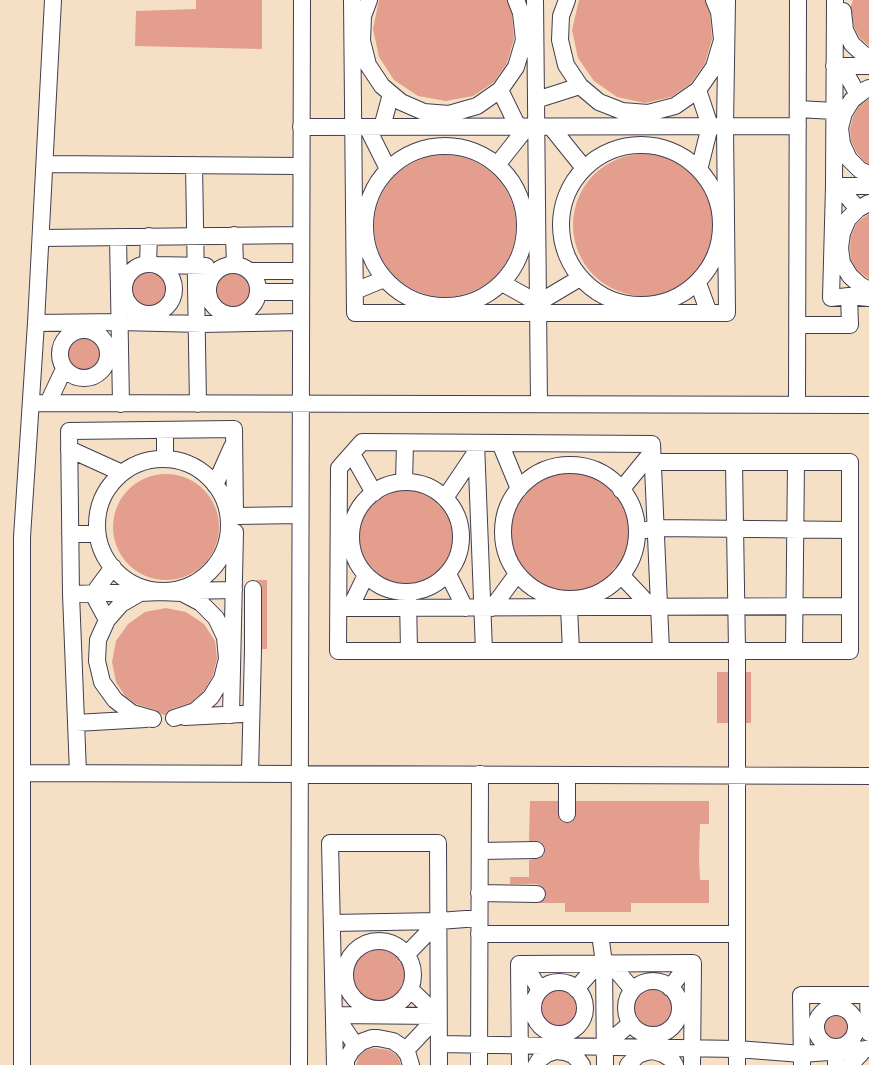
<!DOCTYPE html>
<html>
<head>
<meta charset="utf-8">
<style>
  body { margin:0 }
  canvas { display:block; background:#f5e0c5 }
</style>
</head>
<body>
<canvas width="869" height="1065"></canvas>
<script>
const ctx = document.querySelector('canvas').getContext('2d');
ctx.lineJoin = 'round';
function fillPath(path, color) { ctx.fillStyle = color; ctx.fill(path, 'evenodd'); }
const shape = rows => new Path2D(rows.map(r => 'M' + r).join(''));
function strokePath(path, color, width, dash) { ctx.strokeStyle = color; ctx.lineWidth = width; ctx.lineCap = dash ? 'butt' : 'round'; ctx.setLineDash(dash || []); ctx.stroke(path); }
const building = shape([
  [196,0,262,0,262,49,135,46,136,11,196,9],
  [379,0,507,0,512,15,514,39,507,63,494,82,473,96,446,101,418,96,394,80,379,57,373,29],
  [579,0,705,0,710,14,712,39,705,63,691,83,671,97,645,103,617,97,594,81,578,58,572,30],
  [853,0,869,0,869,46,860,38,854,27,851,6],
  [869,99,869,164,865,162,857,153,851,141,850,129,853,117,859,106],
  '573 225a71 71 0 1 1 142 0a71 71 0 1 1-142 0Z',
  '374 226a71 71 0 1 1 142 0a71 71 0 1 1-142 0Z',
  [869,214,869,279,857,270,851,260,850,248,851,236,856,224,864,217],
  [227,269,231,274,236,274,241,272,245,279,254,280,255,283,250,287,249,292,250,296,253,300,250,305,244,310,237,312,229,312,222,309,216,303,212,296,211,289,213,281,217,275],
  [141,270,147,273,164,275,170,284,171,291,169,299,160,309,154,312,147,313,140,311,134,307,129,300,128,281,132,275],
  [81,332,88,333,96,336,101,341,105,348,106,355,104,363,101,369,89,376,82,377,75,375,72,374,73,369,72,363,68,360,62,360,61,353,63,346,67,339,73,335],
  [575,470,594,474,611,485,612,486,612,493,615,497,624,500,631,518,633,537,628,556,622,566,618,566,614,568,612,573,612,578,599,588,578,595,556,594,536,585,526,576,526,571,523,567,517,565,510,551,507,530,512,508,518,498,523,498,527,494,528,486,537,479,555,471],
  '113 527a53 53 0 1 1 106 0a53 53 0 1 1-106 0Z',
  [412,487,426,491,436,497,436,502,439,506,447,507,450,511,456,526,458,542,454,557,449,565,444,565,440,568,439,576,430,583,414,588,396,587,379,580,375,576,374,569,370,566,365,566,358,553,356,535,360,518,368,505,372,502,379,501,382,497,383,493,395,488,404,491,408,490],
  [256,580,267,580,267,649,262,649,262,589,261,584],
  [166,608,186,612,204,624,215,641,217,658,213,675,204,691,190,703,171,709,165,715,161,714,156,710,136,704,125,696,116,682,112,662,116,641,128,624,145,612],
  [717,672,728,672,728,723,717,723],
  [746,672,751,672,751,723,746,723],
  [530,801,558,801,559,818,562,822,567,823,571,822,575,818,576,801,709,801,709,824,700,824,699,858,700,880,709,880,709,903,631,903,631,912,565,912,565,903,539,903,545,899,546,895,545,890,542,886,537,884,510,884,510,877,529,877,529,860,541,858,544,855,545,850,544,845,541,842,529,841],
  [372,946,381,946,391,948,397,952,397,957,399,962,403,964,407,964,409,969,409,980,403,982,401,986,401,991,403,995,402,997,393,1003,384,1006,372,1006,362,1002,355,995,350,985,348,975,351,964,355,956,363,950],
  [655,983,661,985,661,991,665,996,669,997,675,996,677,1009,675,1016,671,1023,664,1029,652,1032,639,1027,640,1022,638,1017,635,1014,630,1014,629,1006,630,999,635,999,639,997,642,994,641,986,647,984],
  [561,984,567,986,567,992,570,996,574,998,580,997,583,1010,581,1017,577,1025,570,1030,558,1033,546,1029,540,1023,536,1015,535,1007,537,999,545,998,548,995,549,990,549,987],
  [837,1008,843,1009,852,1017,854,1022,853,1034,847,1041,843,1041,840,1039,836,1038,832,1039,826,1043,821,1038,818,1032,817,1026,819,1019,826,1011,831,1009],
  [374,1048,389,1050,395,1054,399,1059,401,1065,356,1065,359,1056,366,1050]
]);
const minor = shape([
  [352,0,355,313,727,313,725,126,727,0],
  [369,0,363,16,362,41,368,65,382,86,401,102,424,112,449,114,477,106,500,90,516,67,524,40,521,13,516,0],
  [535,0,539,404],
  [567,0,561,16,560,40,566,65,580,86,599,102,622,111,648,113,675,106,698,90,714,67,722,40,719,12,714,0],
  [835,0,834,186,831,298,849,296,869,298],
  [843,11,845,30,852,44,863,54,869,57],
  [834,66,869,66],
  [842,66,858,95],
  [869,88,865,90,852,100,844,113,840,128,842,144,849,159,860,170,869,174],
  [500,90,518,127],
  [698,90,710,126,699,170],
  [536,100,580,86],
  [798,109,834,111],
  [301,127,798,126],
  [367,127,388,169],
  [382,127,391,94],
  [551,127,584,168],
  '561 225a80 80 0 1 1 160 0a80 80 0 1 1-160 0Z',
  '365 226a80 80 0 1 1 160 0a80 80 0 1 1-160 0Z',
  [45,164,301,166],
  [194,165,198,404],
  [497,165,527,127],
  [834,186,869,186],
  [838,186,858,209],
  [869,203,858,209,848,219,842,233,840,248,842,263,850,276,860,285,869,290],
  [234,235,235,265],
  [118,237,121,404],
  [41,238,301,235],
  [148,264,149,236],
  '124 289a25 25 0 1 1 50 0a25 25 0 1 1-50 0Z',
  [156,265,206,266],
  '208 290a25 25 0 1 1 50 0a25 25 0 1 1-50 0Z',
  [250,271,301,271],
  [502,283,538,303,580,278],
  [698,283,709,313],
  [355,291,384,279],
  [258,292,301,292],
  [36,323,119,322,202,324,301,322],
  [797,325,850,325,849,296],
  '60 354a24 24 0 1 1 48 0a24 24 0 1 1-48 0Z',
  [31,403,869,405],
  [48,403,64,369],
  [797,405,798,0],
  [165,430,165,459],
  [476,443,484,651],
  [500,443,519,489],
  [69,449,122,473],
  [352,454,374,493],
  '97 525a66 66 0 1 1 132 0a66 66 0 1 1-132 0Z',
  [653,462,850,462,850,651,338,651,339,468,362,442,652,444,661,651],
  [734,462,737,651,737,1065],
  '503 532a67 67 0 1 1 134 0a67 67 0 1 1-134 0Z',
  [404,482,405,443],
  '351 537a55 55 0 1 1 110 0a55 55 0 1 1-110 0Z',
  [215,485,232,447],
  [621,490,652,452],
  [445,498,476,452],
  [646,530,655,528,850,530],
  [70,534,97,534],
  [448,574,465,608],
  [621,575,651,607],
  [184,591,234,590],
  [71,594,138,592],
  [408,597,409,651],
  [569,607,571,651],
  [339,608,850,606],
  [350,608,366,575],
  [492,608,517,574],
  [107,620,93,594,113,567],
  [794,651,796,462],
  [231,715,235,532],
  [185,717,242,714],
  [153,719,132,713,115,700,102,682,97,661,98,640,107,620,121,604,140,593,160,592,182,593,201,603,216,618,225,637,227,659,222,679,211,697,195,711,174,718],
  [76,723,146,719],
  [23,773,869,776],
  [78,773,71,594,69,431,234,429,235,516,300,515],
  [250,773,253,649,253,589],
  [567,814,567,775],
  [480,851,536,850],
  [479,893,537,894],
  [332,923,439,921,479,918],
  [479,934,737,934],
  [600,934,604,963,605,1065],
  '345 975a34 34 0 1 1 68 0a34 34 0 1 1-68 0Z',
  [406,955,439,921],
  [610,963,633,990],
  [524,964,540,990],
  '626 1008a27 27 0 1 1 54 0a27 27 0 1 1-54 0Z',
  '533 1008a26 26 0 1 1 52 0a26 26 0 1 1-52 0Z',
  [670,988,689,963],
  [410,989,438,1016],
  [576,989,599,963],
  [868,995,869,1033],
  '816 1027a20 20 0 1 1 40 0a20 20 0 1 1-40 0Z',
  [335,1015,438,1016],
  [335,1015,356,1046],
  [439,1044,737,1049,802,1054,869,1049],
  [604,1046,631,1023],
  [836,1047,836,1065],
  [405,1051,438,1016],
  [802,1064,801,995,869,995],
  [22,1065,22,537,36,323,53,0],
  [299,1065,302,0],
  [335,1065,330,843,438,843,439,1065],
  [346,1065,346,1060,352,1050,361,1042,372,1038,378,1038,393,1041,402,1047,408,1055,411,1065],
  [479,1065,480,774],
  [520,1065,519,964,693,963,692,1065],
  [536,1065,540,1059,547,1054,556,1051,565,1052,573,1055,579,1061,582,1065],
  [628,1065,638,1055,646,1052,653,1051,663,1054,671,1059,675,1065],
  [850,1065,865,1049]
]);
fillPath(building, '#e49e8e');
strokePath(minor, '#423e50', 18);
strokePath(minor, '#fff', 16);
</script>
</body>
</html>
